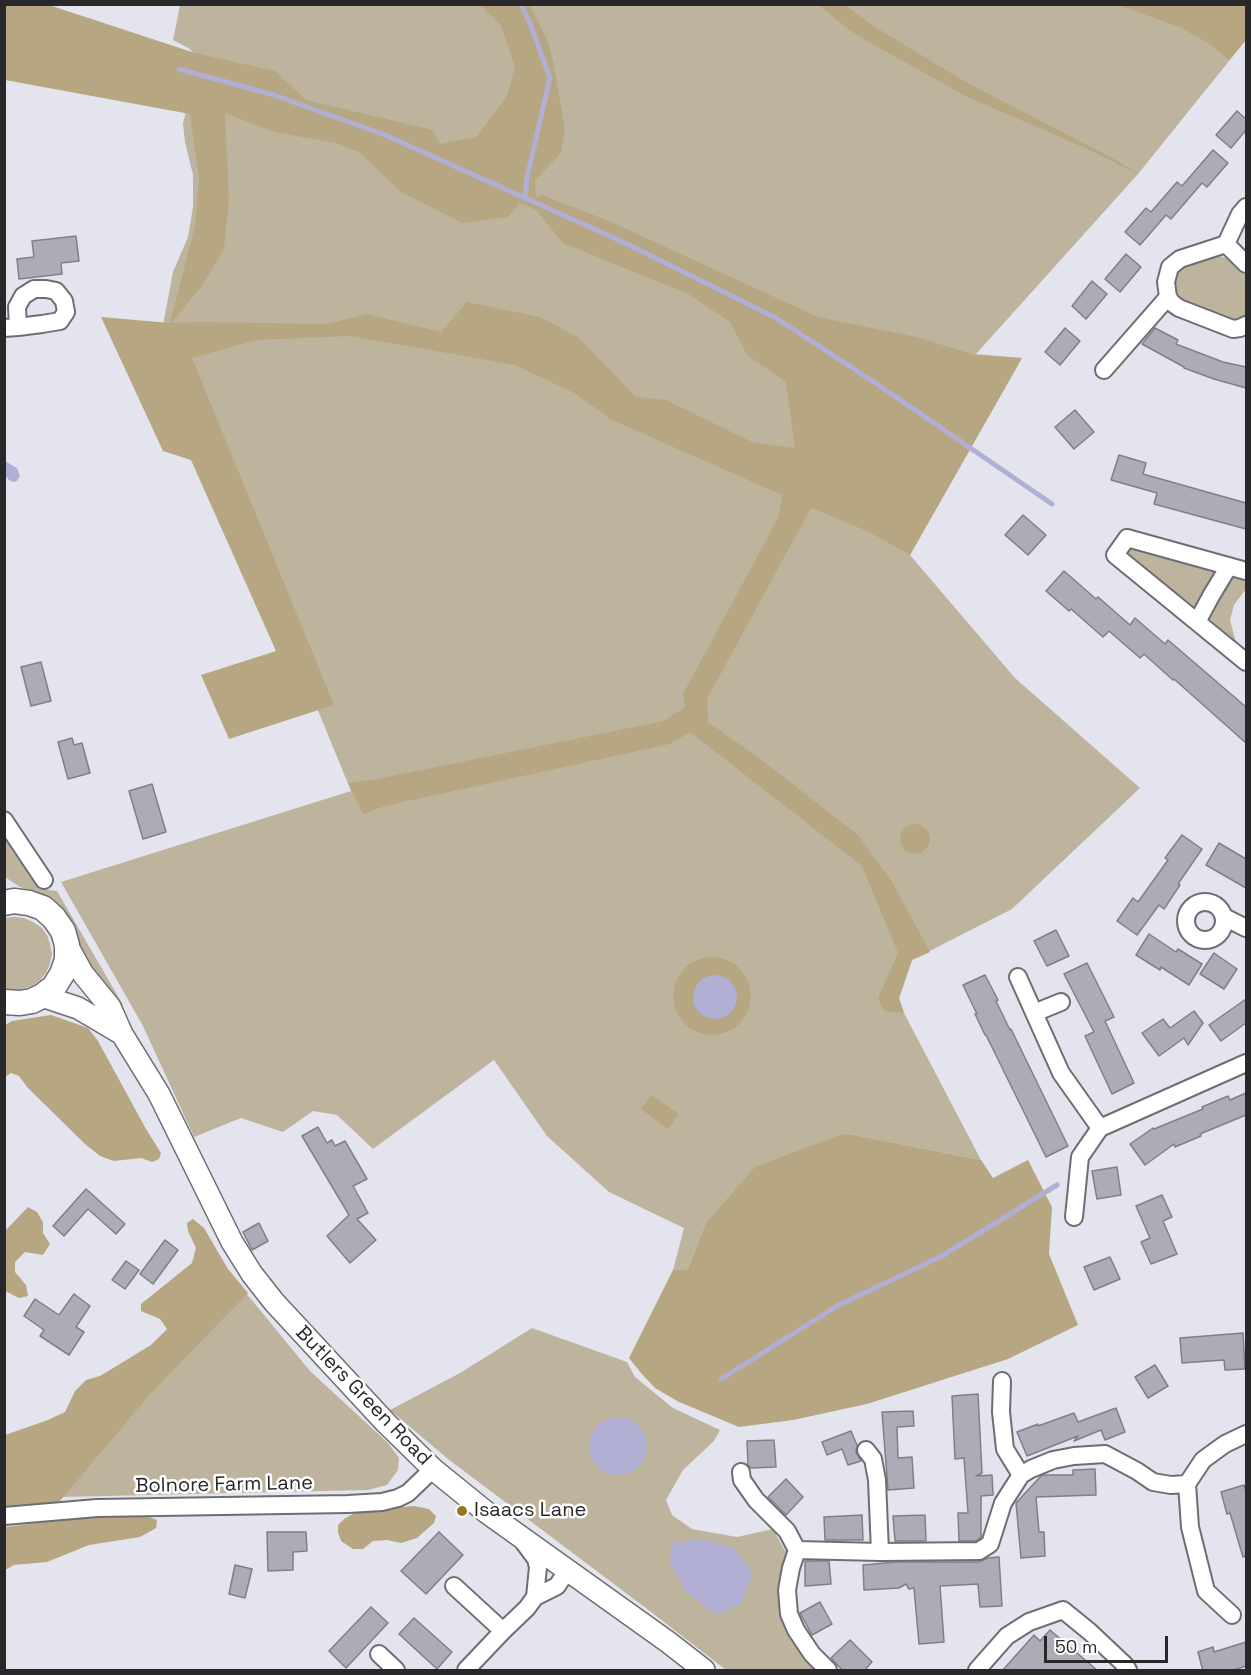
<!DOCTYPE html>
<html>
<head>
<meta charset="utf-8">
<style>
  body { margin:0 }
  #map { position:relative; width:1251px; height:1675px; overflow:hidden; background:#e4e4ee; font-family:"Space Grotesk",sans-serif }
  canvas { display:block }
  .frame { position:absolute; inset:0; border:6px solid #28282b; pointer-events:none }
  .scale { position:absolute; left:1044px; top:1636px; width:124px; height:27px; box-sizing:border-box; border:3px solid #28282b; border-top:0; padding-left:8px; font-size:18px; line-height:21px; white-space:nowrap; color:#28282b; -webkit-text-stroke:4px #fff; paint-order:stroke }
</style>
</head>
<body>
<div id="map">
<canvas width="1251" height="1675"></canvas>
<div class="frame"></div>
<div class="scale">50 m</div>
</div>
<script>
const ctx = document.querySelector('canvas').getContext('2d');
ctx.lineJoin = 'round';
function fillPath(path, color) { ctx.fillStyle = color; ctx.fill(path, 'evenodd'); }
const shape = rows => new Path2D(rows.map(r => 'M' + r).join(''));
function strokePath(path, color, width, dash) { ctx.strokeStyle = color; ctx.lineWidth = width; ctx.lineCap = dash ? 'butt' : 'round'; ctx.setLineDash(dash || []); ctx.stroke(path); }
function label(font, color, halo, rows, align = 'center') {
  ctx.font = font + ' "Space Grotesk",sans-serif'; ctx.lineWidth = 5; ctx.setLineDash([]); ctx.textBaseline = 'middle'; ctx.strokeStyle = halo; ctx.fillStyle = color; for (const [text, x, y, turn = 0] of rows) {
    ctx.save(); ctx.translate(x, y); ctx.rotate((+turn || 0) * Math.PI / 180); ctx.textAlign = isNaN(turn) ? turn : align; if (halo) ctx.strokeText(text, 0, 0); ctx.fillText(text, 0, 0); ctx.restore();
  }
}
const green = shape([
  [180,5,1246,5,1246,40,1138,174,976,354,1022,358,910,555,1015,678,1140,788,1012,909,912,960,899,998,904,1013,981,1160,845,1133,705,1224,688,1269,673,1270,684,1228,609,1192,547,1136,494,1060,373,1149,337,1115,313,1111,283,1132,241,1118,194,1137,143,1026,61,882,351,791,162,330,173,272,188,237,193,207,193,175,185,142,183,124,198,56,188,48,173,40],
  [1218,255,1234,261,1246,276,1246,318,1234,320,1182,302,1174,291,1175,271,1183,263],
  [1127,538,1246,571,1246,589,1234,605,1230,620,1235,639,1246,658,1115,555],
  [5,827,44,888,49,890,57,891,123,1005,121,1006,94,970,80,944,69,917,61,907,48,897,20,887,5,877],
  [14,917,24,918,33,922,41,927,47,935,50,944,52,954,50,964,46,973,40,980,32,986,23,989,13,990,5,989,4,918],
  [246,1293,310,1371,388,1443,399,1458,398,1470,387,1485,368,1490,62,1497,150,1393],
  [532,1328,627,1362,635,1377,673,1408,720,1430,714,1441,683,1470,666,1500,672,1515,692,1529,737,1537,773,1529,788,1556,781,1580,818,1670,726,1670,651,1612,448,1459,390,1410,460,1373]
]);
const forest = shape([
  [4,5,49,5,195,53,275,71,306,100,433,130,440,144,476,137,507,96,515,66,500,24,480,5,530,5,548,42,553,61,565,129,561,153,535,181,536,198,542,195,609,221,818,317,917,337,975,355,1022,358,910,555,867,531,811,508,707,699,708,722,763,761,858,835,891,880,930,952,912,960,899,998,904,1013,884,1011,878,998,898,953,862,866,690,732,670,744,385,806,363,814,348,783,376,779,664,721,685,707,683,694,778,518,782,495,612,420,574,393,515,365,350,336,257,340,192,358,334,705,229,739,201,675,276,651,191,460,163,451,101,317,170,323,195,226,199,178,190,114,5,80],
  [225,113,274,132,336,143,359,152,401,192,462,223,508,217,520,203,536,210,563,243,688,294,730,322,747,355,786,382,795,448,752,442,666,400,636,397,578,337,540,317,467,302,441,332,367,314,327,324,200,322,171,323,202,286,224,249,229,199],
  [818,5,845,5,875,27,964,81,1118,161,1138,174,1083,147,965,96,855,34],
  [1118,5,1246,5,1246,40,1229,60,1209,44,1182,28],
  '900 839a15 15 0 1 1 30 0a15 15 0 1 1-30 0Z',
  '673 996a39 39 0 1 1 78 0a39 39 0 1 1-78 0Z',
  [51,1015,88,1028,98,1041,146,1129,161,1153,159,1159,152,1162,141,1158,114,1161,100,1156,85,1144,28,1088,19,1076,11,1073,5,1077,5,1025,12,1021],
  [651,1095,679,1114,668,1129,641,1109],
  [845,1133,981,1160,993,1178,1028,1160,1052,1207,1049,1254,1078,1325,1008,1359,867,1404,793,1420,739,1427,679,1402,655,1388,641,1373,629,1358,673,1270,688,1269,705,1224,755,1167],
  [28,1207,37,1212,43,1222,43,1233,50,1244,43,1255,25,1252,15,1262,15,1272,26,1285,28,1296,19,1298,5,1291,5,1231],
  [193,1219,204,1228,228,1269,248,1293,151,1393,60,1501,48,1505,5,1509,5,1435,48,1420,65,1412,75,1391,86,1380,100,1376,151,1345,167,1329,160,1319,141,1311,141,1304,192,1263,196,1248,188,1231,187,1223],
  [414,1506,429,1509,436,1516,434,1523,417,1538,401,1543,387,1540,373,1541,363,1549,353,1549,341,1541,338,1532,338,1525,344,1519,358,1511],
  [142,1514,157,1520,156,1528,140,1537,89,1545,47,1562,14,1565,5,1570,5,1527,60,1520]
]);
const water = shape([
  [5,461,17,468,20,476,17,481,13,482,9,480,5,475],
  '693 997a22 22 0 1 1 44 0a22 22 0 1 1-44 0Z',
  '589 1446a29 29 0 1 1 58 0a29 29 0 1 1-58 0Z',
  [702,1539,734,1548,753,1573,740,1605,716,1615,686,1592,670,1562,672,1543]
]);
const stream = shape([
  [521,4,531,26,550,78,527,177,525,199],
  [179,69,274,95,385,135,623,242,776,318,880,386,1052,504],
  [721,1379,837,1306,942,1256,1057,1185]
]);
const building = shape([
  [1237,111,1246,119,1246,130,1231,148,1216,135,1237,111],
  [1213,150,1228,163,1207,187,1202,183,1171,219,1166,215,1140,245,1125,232,1146,208,1151,212,1177,182,1182,186,1213,150],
  [76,236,79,261,61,263,62,274,19,279,17,259,34,257,32,241,76,236],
  [1126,254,1141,267,1120,292,1105,279,1126,254],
  [1092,281,1107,294,1086,319,1072,306,1092,281],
  [1065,328,1080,341,1060,365,1045,352,1065,328],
  [1155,328,1178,340,1176,344,1223,362,1246,367,1246,388,1214,379,1184,368,1184,367,1142,344,1155,328],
  [1075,410,1094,432,1074,449,1055,427,1075,410],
  [1119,455,1146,463,1143,474,1246,503,1246,529,1154,504,1157,493,1111,480,1119,455],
  [1023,515,1046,535,1028,555,1005,535,1023,515],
  [1064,571,1096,599,1098,597,1130,625,1135,618,1165,644,1168,640,1246,707,1246,743,1174,679,1173,680,1144,654,1140,658,1109,631,1103,637,1071,609,1069,611,1046,591,1064,571],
  [41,662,51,701,31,706,21,667,41,662],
  [72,738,74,745,82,743,90,773,68,779,58,742,72,738],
  [152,784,166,832,143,839,129,791,152,784],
  [1182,835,1202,849,1178,884,1180,885,1164,909,1159,905,1137,935,1117,921,1133,898,1138,902,1168,860,1165,858,1182,835],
  [1219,843,1246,859,1246,888,1206,865,1219,843],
  [1056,930,1069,956,1047,966,1034,941,1056,930],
  [1149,934,1176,952,1178,949,1202,964,1189,985,1161,967,1160,970,1136,955,1149,934],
  [1214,953,1237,969,1224,989,1200,974,1214,953],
  [1087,963,1114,1017,1105,1021,1134,1083,1112,1094,1085,1036,1094,1032,1064,974,1087,963],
  [985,975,998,1000,996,1001,1010,1030,1011,1029,1068,1146,1046,1157,986,1035,985,1035,975,1014,977,1014,963,985,985,975],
  [1246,999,1246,1023,1221,1041,1209,1025,1246,999],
  [1194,1011,1203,1023,1188,1045,1184,1038,1159,1056,1142,1033,1163,1019,1170,1028,1194,1011],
  [1246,1093,1246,1115,1200,1134,1201,1136,1175,1147,1174,1144,1145,1165,1130,1144,1153,1128,1154,1129,1203,1109,1202,1107,1228,1096,1230,1100,1246,1093],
  [318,1127,327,1143,332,1140,335,1146,345,1141,367,1179,353,1186,368,1213,357,1219,376,1240,350,1263,327,1236,349,1215,302,1136,318,1127],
  [1117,1167,1121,1195,1097,1199,1092,1171,1117,1167],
  [86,1189,125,1224,116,1234,88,1209,64,1236,53,1226,86,1189],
  [1162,1195,1172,1217,1163,1221,1177,1254,1151,1264,1141,1242,1150,1238,1136,1206,1162,1195],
  [259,1223,268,1241,252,1250,243,1232,259,1223],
  [165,1240,178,1250,153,1284,140,1274,165,1240],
  [1110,1257,1120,1279,1094,1290,1084,1267,1110,1257],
  [126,1261,139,1270,125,1289,112,1280,126,1261],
  [74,1294,90,1306,76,1327,84,1332,69,1355,40,1336,44,1330,24,1316,35,1299,59,1315,74,1294],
  [1243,1333,1245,1369,1225,1370,1224,1360,1182,1363,1180,1338,1243,1333],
  [1155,1365,1168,1386,1148,1398,1135,1377,1155,1365],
  [978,1394,982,1473,976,1476,992,1475,993,1495,981,1496,981,1537,976,1541,959,1541,958,1513,968,1513,964,1458,955,1459,952,1396,978,1394],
  [1116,1408,1125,1432,1105,1440,1101,1430,1074,1441,1078,1436,1027,1456,1017,1432,1038,1424,1038,1426,1074,1413,1078,1422,1116,1408],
  [913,1411,914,1426,897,1427,898,1458,912,1457,914,1488,888,1490,882,1412,913,1411],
  [851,1431,857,1445,856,1452,861,1461,848,1465,842,1449,827,1455,822,1442,851,1431],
  [774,1440,776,1467,751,1468,748,1465,747,1441,774,1440],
  [1095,1469,1096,1495,1036,1497,1039,1532,1044,1532,1045,1556,1021,1558,1016,1503,1040,1477,1043,1475,1073,1475,1073,1470,1095,1469],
  [786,1479,803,1497,786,1515,768,1497,786,1479],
  [1244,1485,1246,1492,1246,1556,1243,1557,1230,1513,1227,1514,1221,1492,1244,1485],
  [862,1515,863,1540,825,1540,824,1517,862,1515],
  [925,1515,926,1541,895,1541,893,1516,925,1515],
  [267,1532,306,1532,307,1551,293,1552,293,1570,268,1571,267,1532],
  [439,1532,463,1555,426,1594,401,1571,439,1532],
  [999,1557,1002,1606,980,1607,978,1584,940,1586,944,1642,919,1644,914,1588,909,1589,906,1584,899,1588,864,1590,863,1565,896,1562,979,1562,988,1558,999,1557],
  [805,1561,829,1561,831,1584,805,1586,805,1561],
  [235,1565,252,1569,245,1598,229,1594,235,1565],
  [820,1602,832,1624,812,1635,800,1613,820,1602],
  [371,1607,388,1623,346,1668,329,1651,371,1607],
  [414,1618,452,1652,437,1669,399,1634,414,1618],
  [1050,1630,1098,1671,1002,1671,1034,1635,1040,1641,1050,1630],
  [850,1640,872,1662,864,1671,843,1671,831,1658,850,1640],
  [1246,1642,1246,1666,1231,1671,1203,1671,1198,1652,1213,1647,1214,1652,1246,1642]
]);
const minor = shape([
  [1246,207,1240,214,1226,244,1180,259,1170,267,1166,282,1168,297,1172,303,1179,308,1233,329,1240,328,1246,325],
  [1226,244,1246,264],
  [4,328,18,327,42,324,60,321,66,312,64,301,56,291,46,289,34,289,23,296,17,307,18,327],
  [1104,370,1168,297],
  [1246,571,1127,538,1115,555,1246,662],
  [1197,622,1211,596,1229,566],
  [4,820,44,880],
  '1186 921a19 19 0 1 1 38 0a19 19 0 1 1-38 0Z',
  [1224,917,1246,928],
  [1018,977,1061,1073,1100,1128],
  [1034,1013,1061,1002],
  [1074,1217,1080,1157,1100,1128,1246,1063],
  [1002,1381,1001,1412,1005,1449,1021,1475],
  [866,1450,873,1459,877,1480,880,1552],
  [741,1472,742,1480,756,1500,787,1531,797,1550],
  [4,1516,97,1508,348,1504,382,1502,398,1498,408,1493,433,1469],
  [454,1586,503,1631],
  [535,1597,557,1586,567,1571],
  [1232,1615,1206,1591,1190,1527,1187,1484,1203,1460,1225,1444,1246,1434],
  [379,1654,396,1670],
  [466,1670,503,1631,527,1608,535,1597,538,1567,536,1559,524,1543],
  [828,1670,812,1654,796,1630,789,1614,787,1590,791,1568,797,1550,880,1552,979,1551,990,1544,1003,1503,1021,1475,1031,1469,1053,1460,1074,1456,1105,1454,1137,1471,1153,1482,1171,1485,1187,1484],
  [977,1670,1007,1636,1029,1622,1063,1610,1090,1632,1125,1665,1128,1670]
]);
const major = shape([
  [67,945,83,974,110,1007,122,1034,159,1094,232,1242,252,1274,274,1302,386,1423,433,1469,486,1512,668,1642,704,1670],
  [42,996,78,1008,122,1034]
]);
const highway = shape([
  [4,903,14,901,29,903,43,908,54,918,63,931,67,945,67,960,62,974,54,987,42,996,32,1001,20,1003,4,1002]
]);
const markers = [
  [462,1511,6,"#97761f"]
];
const streetNames = [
  ["Butlers Green Road",363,1396,46],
  ["Bolnore Farm Lane",224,1485,-1]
];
const poiNames = [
  ["Isaacs Lane",474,1511]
];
fillPath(green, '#beb49e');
fillPath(forest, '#b7a682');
fillPath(water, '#b1afd4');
strokePath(stream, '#b1afd4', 5);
fillPath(building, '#adacb6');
strokePath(building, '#807f88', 1.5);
strokePath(minor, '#6d6d75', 20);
strokePath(major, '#6d6d75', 24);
strokePath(highway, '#6d6d75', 27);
strokePath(minor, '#fff', 16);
strokePath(major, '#fff', 21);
strokePath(highway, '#fff', 24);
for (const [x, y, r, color] of markers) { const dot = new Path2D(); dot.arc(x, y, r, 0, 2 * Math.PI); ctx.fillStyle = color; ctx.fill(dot); strokePath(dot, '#fff', 2); }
label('20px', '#28282b', '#fff', streetNames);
label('20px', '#28282b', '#fff', poiNames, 'left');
</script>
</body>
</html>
